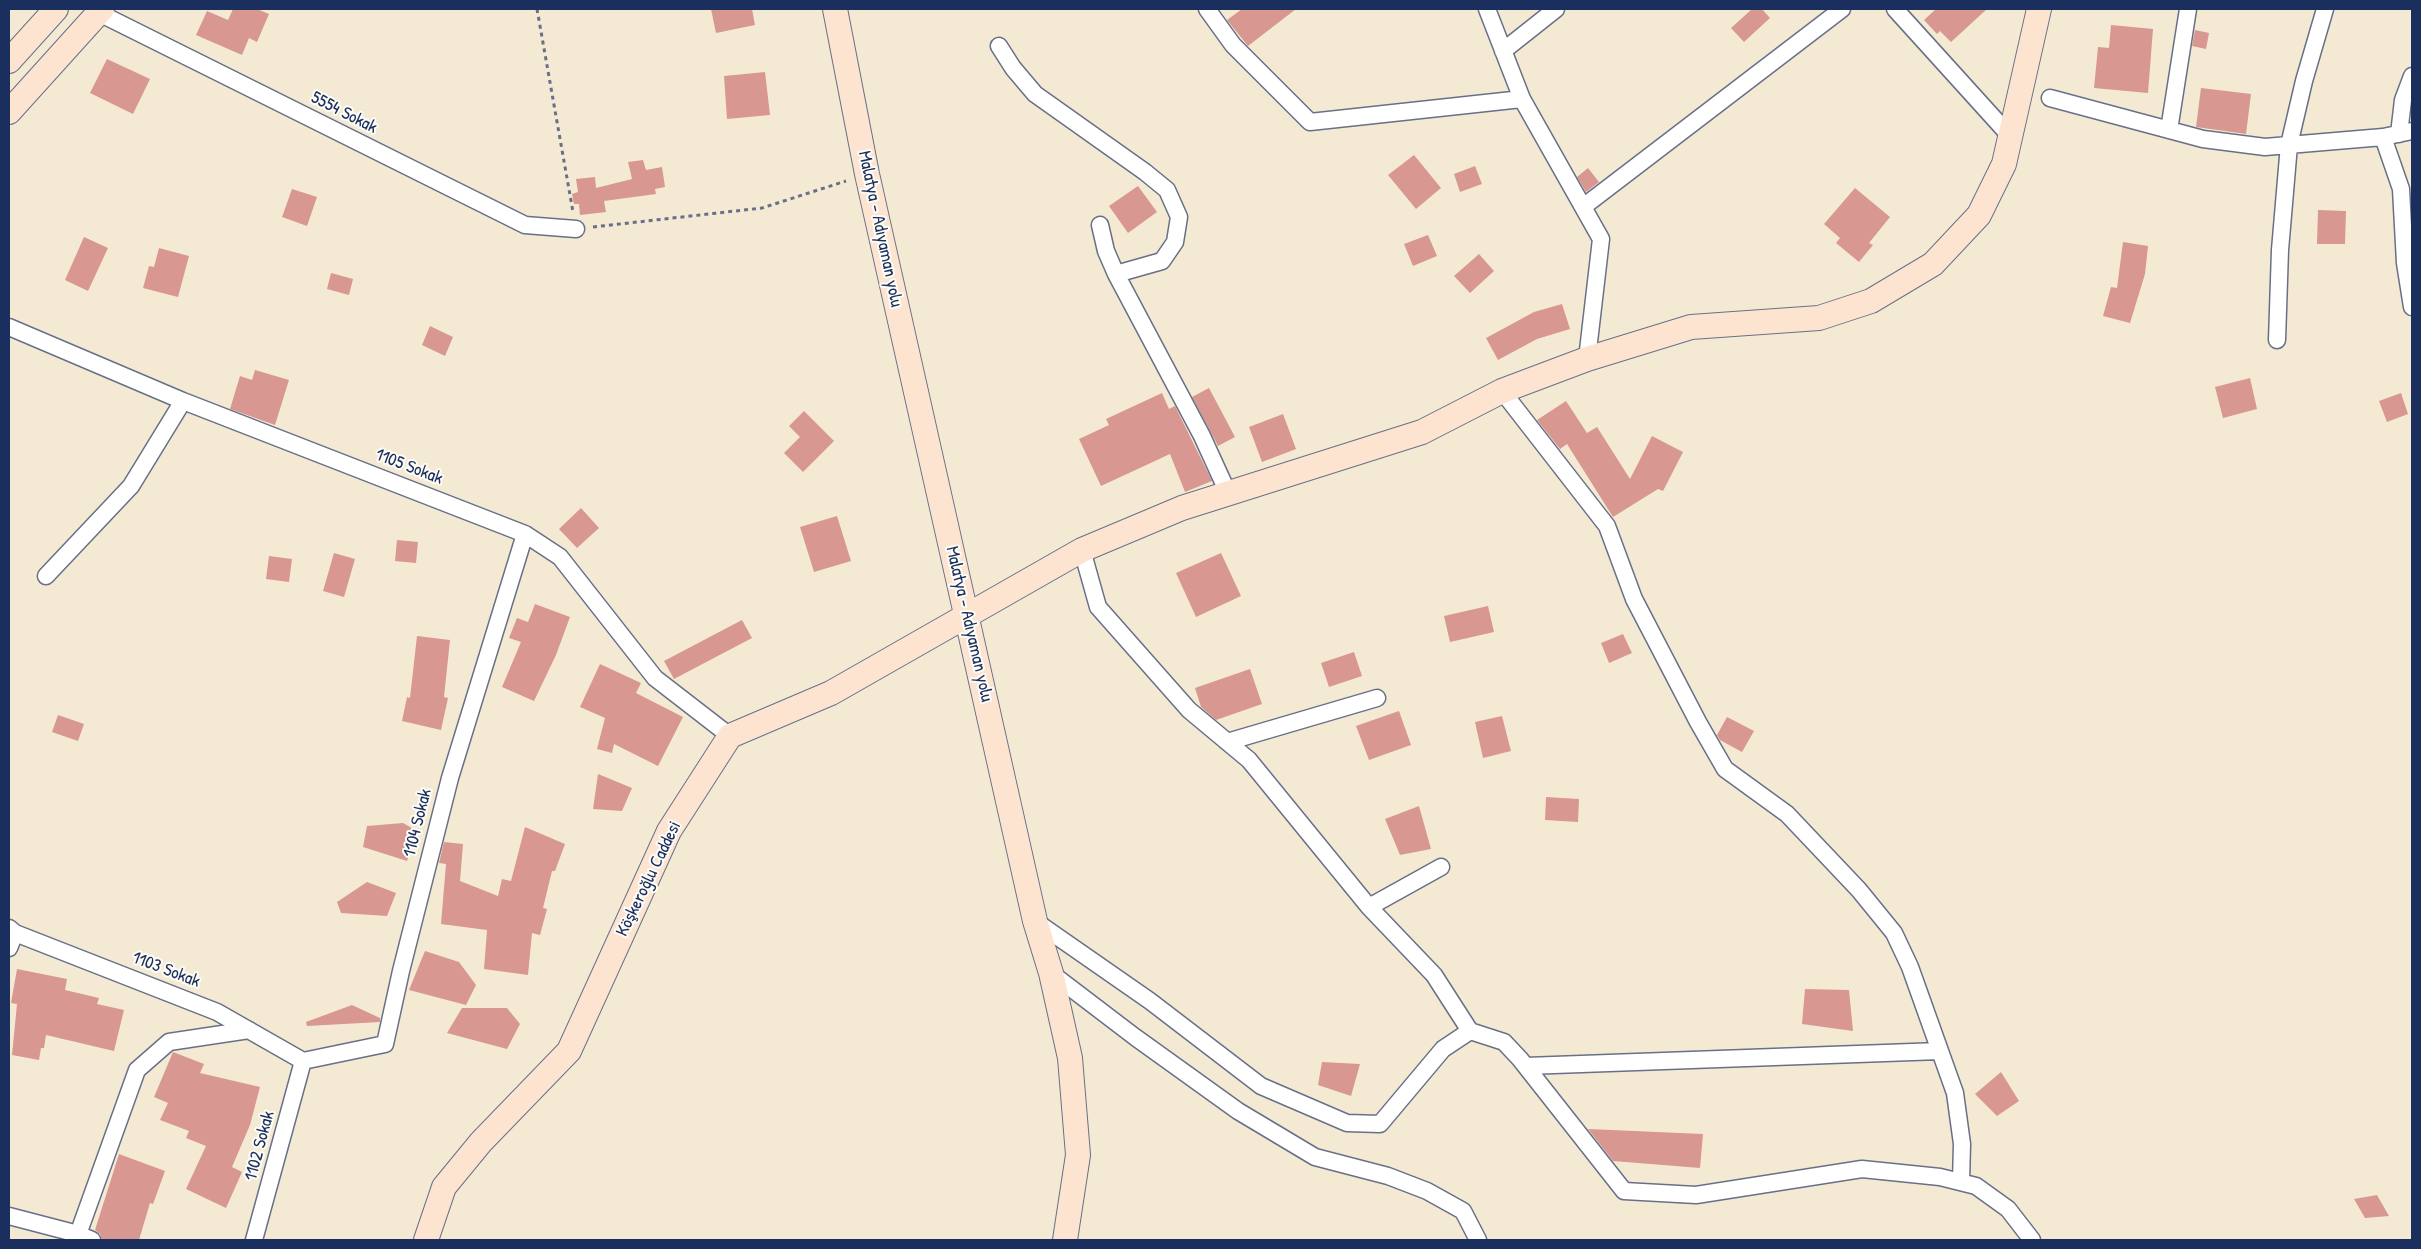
<!DOCTYPE html>
<html>
<head>
<meta charset="utf-8">
<style>
  body { margin:0 }
  #map { position:relative; width:2421px; height:1249px; overflow:hidden; background:#f4ead4; font-family:"Patrick Hand",sans-serif }
  canvas { display:block }
  .frame { position:absolute; inset:0; border:10px solid #1b2f5e; pointer-events:none }
</style>
</head>
<body>
<div id="map">
<canvas width="2421" height="1249"></canvas>
<div class="frame"></div>
</div>
<script>
const ctx = document.querySelector('canvas').getContext('2d');
ctx.lineJoin = 'round';
function fillPath(path, color) { ctx.fillStyle = color; ctx.fill(path, 'evenodd'); }
const shape = rows => new Path2D(rows.map(r => 'M' + r).join(''));
function strokePath(path, color, width, dash) { ctx.strokeStyle = color; ctx.lineWidth = width; ctx.lineCap = dash ? 'butt' : 'round'; ctx.setLineDash(dash || []); ctx.stroke(path); }
function label(font, color, halo, rows, align = 'center') {
  ctx.font = font + ' "Patrick Hand",sans-serif'; ctx.lineWidth = 4; ctx.setLineDash([]); ctx.textBaseline = 'middle'; ctx.strokeStyle = halo; ctx.fillStyle = color; for (const [text, x, y, turn = 0] of rows) {
    ctx.save(); ctx.translate(x, y); ctx.rotate((+turn || 0) * Math.PI / 180); ctx.textAlign = isNaN(turn) ? turn : align; if (halo) ctx.strokeText(text, 0, 0); ctx.fillText(text, 0, 0); ctx.restore();
  }
}
const building = shape([
  [233,9,257,9,269,14,257,42,249,38,242,55,196,35,207,11,228,20],
  [711,9,752,9,755,25,716,33],
  [1242,9,1296,9,1248,46,1227,20],
  [1752,9,1762,9,1770,18,1744,42,1731,28],
  [1936,9,1987,9,1951,42,1940,31,1937,34,1924,20],
  [2111,25,2153,29,2148,93,2094,88,2098,47,2109,48],
  [2195,30,2209,33,2206,49,2192,46],
  [107,59,150,79,133,114,90,93],
  [765,72,770,115,727,119,724,76],
  [2201,88,2251,94,2246,134,2196,127],
  [1414,155,1441,188,1416,209,1388,175],
  [643,160,646,170,662,167,665,187,655,189,656,194,604,201,606,212,580,215,579,204,574,204,572,194,578,192,576,179,595,177,596,188,632,179,628,162],
  [1475,166,1482,184,1460,192,1454,174],
  [1588,168,1599,182,1586,192,1577,177],
  [1138,186,1157,212,1128,233,1109,206],
  [1855,188,1890,217,1869,243,1873,245,1859,262,1836,243,1840,238,1824,224],
  [292,189,317,197,307,226,282,217],
  [2318,210,2346,211,2345,244,2317,244],
  [1428,235,1437,256,1413,266,1404,244],
  [84,237,108,248,88,291,65,280],
  [2123,242,2148,246,2145,274,2130,323,2103,316,2111,287,2117,288],
  [159,248,189,256,178,297,143,288,149,266,154,267],
  [1479,254,1494,271,1470,293,1454,276],
  [331,273,353,279,349,295,327,289],
  [1562,304,1570,329,1537,339,1498,360,1486,338,1534,312],
  [430,326,453,337,445,356,422,345],
  [255,370,289,380,275,425,230,409,240,376,252,380],
  [2250,378,2257,409,2223,418,2215,387],
  [1209,388,1235,437,1218,446,1192,397],
  [1162,393,1169,409,1175,406,1212,481,1185,492,1170,454,1101,486,1079,439,1109,425,1106,419],
  [2401,393,2408,414,2387,422,2379,401],
  [1566,401,1587,433,1597,427,1630,479,1652,436,1683,452,1663,491,1658,489,1613,517,1567,444,1560,449,1537,420],
  [804,411,834,441,803,472,784,453,800,437,789,426],
  [1283,414,1296,449,1262,462,1249,427],
  [581,508,599,528,577,548,559,529],
  [837,516,851,561,814,572,800,527],
  [397,540,418,542,416,563,395,561],
  [334,553,355,559,344,597,323,591],
  [1221,553,1241,596,1196,617,1176,573],
  [269,556,292,559,289,582,266,579],
  [535,604,570,617,556,655,534,701,502,687,521,642,509,638,517,618,528,622],
  [1488,606,1494,632,1450,642,1444,616],
  [742,620,752,638,674,679,664,661],
  [1623,634,1632,653,1609,663,1601,643],
  [417,636,450,640,444,697,448,698,441,730,402,721,407,697,410,698],
  [1354,652,1362,676,1329,687,1321,663],
  [600,664,641,683,636,693,683,717,658,766,614,744,612,753,597,749,605,718,580,707],
  [1250,669,1262,704,1216,720,1201,707,1195,688],
  [1399,711,1411,745,1369,760,1356,726],
  [58,715,84,724,78,741,52,732],
  [1502,716,1511,751,1483,758,1475,722],
  [1727,717,1754,731,1742,752,1720,740,1717,735],
  [598,774,632,788,622,811,593,809],
  [1546,797,1579,799,1578,822,1545,820],
  [1419,806,1431,849,1400,855,1385,819],
  [403,823,417,831,407,861,363,847,367,826],
  [525,827,565,844,555,871,552,871,543,908,547,909,540,935,532,933,528,975,484,969,487,930,441,924,446,864,439,863,444,842,463,844,460,881,498,896,502,879,511,881],
  [367,882,396,893,387,916,341,913,337,902],
  [425,951,459,962,476,985,466,1005,409,990],
  [17,969,67,979,65,990,99,998,97,1004,124,1010,114,1051,46,1035,44,1048,41,1048,39,1060,12,1055,17,1004,11,1003],
  [1805,989,1849,990,1853,1031,1802,1024],
  [352,1005,380,1018,380,1022,307,1026,306,1022],
  [462,1008,507,1008,520,1024,507,1049,447,1033],
  [173,1052,204,1064,200,1073,260,1087,250,1125,232,1167,242,1172,226,1208,186,1189,206,1146,186,1138,189,1131,160,1120,168,1103,154,1097],
  [1322,1062,1360,1064,1351,1096,1318,1085],
  [2001,1072,2019,1101,1997,1116,1975,1094],
  [1588,1129,1703,1134,1700,1168,1613,1161],
  [119,1154,165,1171,153,1204,150,1203,139,1240,102,1240,100,1234,95,1230],
  [2377,1195,2389,1216,2365,1218,2354,1199]
]);
const path = shape([
  [537,9,573,212],
  [593,227,762,208,846,181]
]);
const street = shape([
  [1207,9,1233,45,1310,122,1522,99],
  [1487,9,1522,99,1601,239,1587,359],
  [1895,9,2010,136],
  [99,13,525,225,576,229],
  [999,46,1013,68,1035,94,1145,172,1167,190,1179,217,1175,242,1162,261,1116,274,1202,436,1228,493],
  [1503,51,1556,9],
  [2050,98,2203,139,2265,147,2383,137,2412,131],
  [2169,130,2188,9],
  [2399,134,2403,100,2412,76],
  [2383,137,2401,189,2405,263,2412,307],
  [1583,207,1842,9],
  [1100,225,1106,251,1116,274],
  [9,327,183,401,525,534,560,557,655,678,730,736],
  [2277,340,2280,250,2289,145,2304,81,2325,9],
  [1502,391,1607,526,1634,599,1698,722,1725,769,1787,814,1859,890,1894,933,1910,967,1955,1093,1962,1144,1961,1182],
  [1082,550,1098,607,1189,710,1249,760,1369,907,1434,975,1470,1031],
  [46,576,131,486,183,401],
  [1227,742,1377,698],
  [1369,907,1441,867],
  [1035,921,1150,1001,1261,1086,1347,1123,1380,1124,1443,1049,1470,1031,1504,1042,1520,1059,1624,1191,1696,1195,1862,1169,1940,1177,1976,1186,2008,1209,2032,1240],
  [9,928,15,933,217,1012,303,1061],
  [9,948,15,933],
  [1051,973,1135,1037,1238,1111,1315,1157,1388,1176,1427,1191,1463,1211,1478,1240],
  [303,1061,385,1044,401,971,450,778,525,534],
  [1526,1066,1940,1051],
  [9,1216,78,1234,92,1240],
  [76,1240,137,1070,169,1042,249,1030],
  [254,1240,303,1061]
]);
const secondary = shape([
  [835,9,867,174,1035,921,1051,973,1070,1058,1078,1155,1065,1240],
  [9,61,56,9],
  [9,112,102,9],
  [426,1240,444,1187,481,1142,569,1051,669,831,730,736,831,693,1082,550,1182,508,1422,432,1502,391,1587,359,1691,327,1819,318,1871,301,1933,264,1979,215,2004,164,2039,9]
]);
const streetNames = [
  ["5554 Sokak",344,113,27],
  ["Malatya - Adıyaman yolu",880,229,78],
  ["1105 Sokak",409,467,21],
  ["Malatya - Adıyaman yolu",969,624,77],
  ["1104 Sokak",418,823,-76],
  ["Köşkeroğlu Caddesi",649,879,-64],
  ["1103 Sokak",166,970,21],
  ["1102 Sokak",260,1146,-75]
];
fillPath(building, '#d89791');
strokePath(street, '#677087', 19);
strokePath(secondary, '#677087', 26);
strokePath(path, '#677087', 3, [4, 4]);
strokePath(street, '#fff', 16);
strokePath(secondary, '#fde4d1', 24);
label('18px', '#1b2f5e', '#fdfcf7', streetNames);
</script>
</body>
</html>
